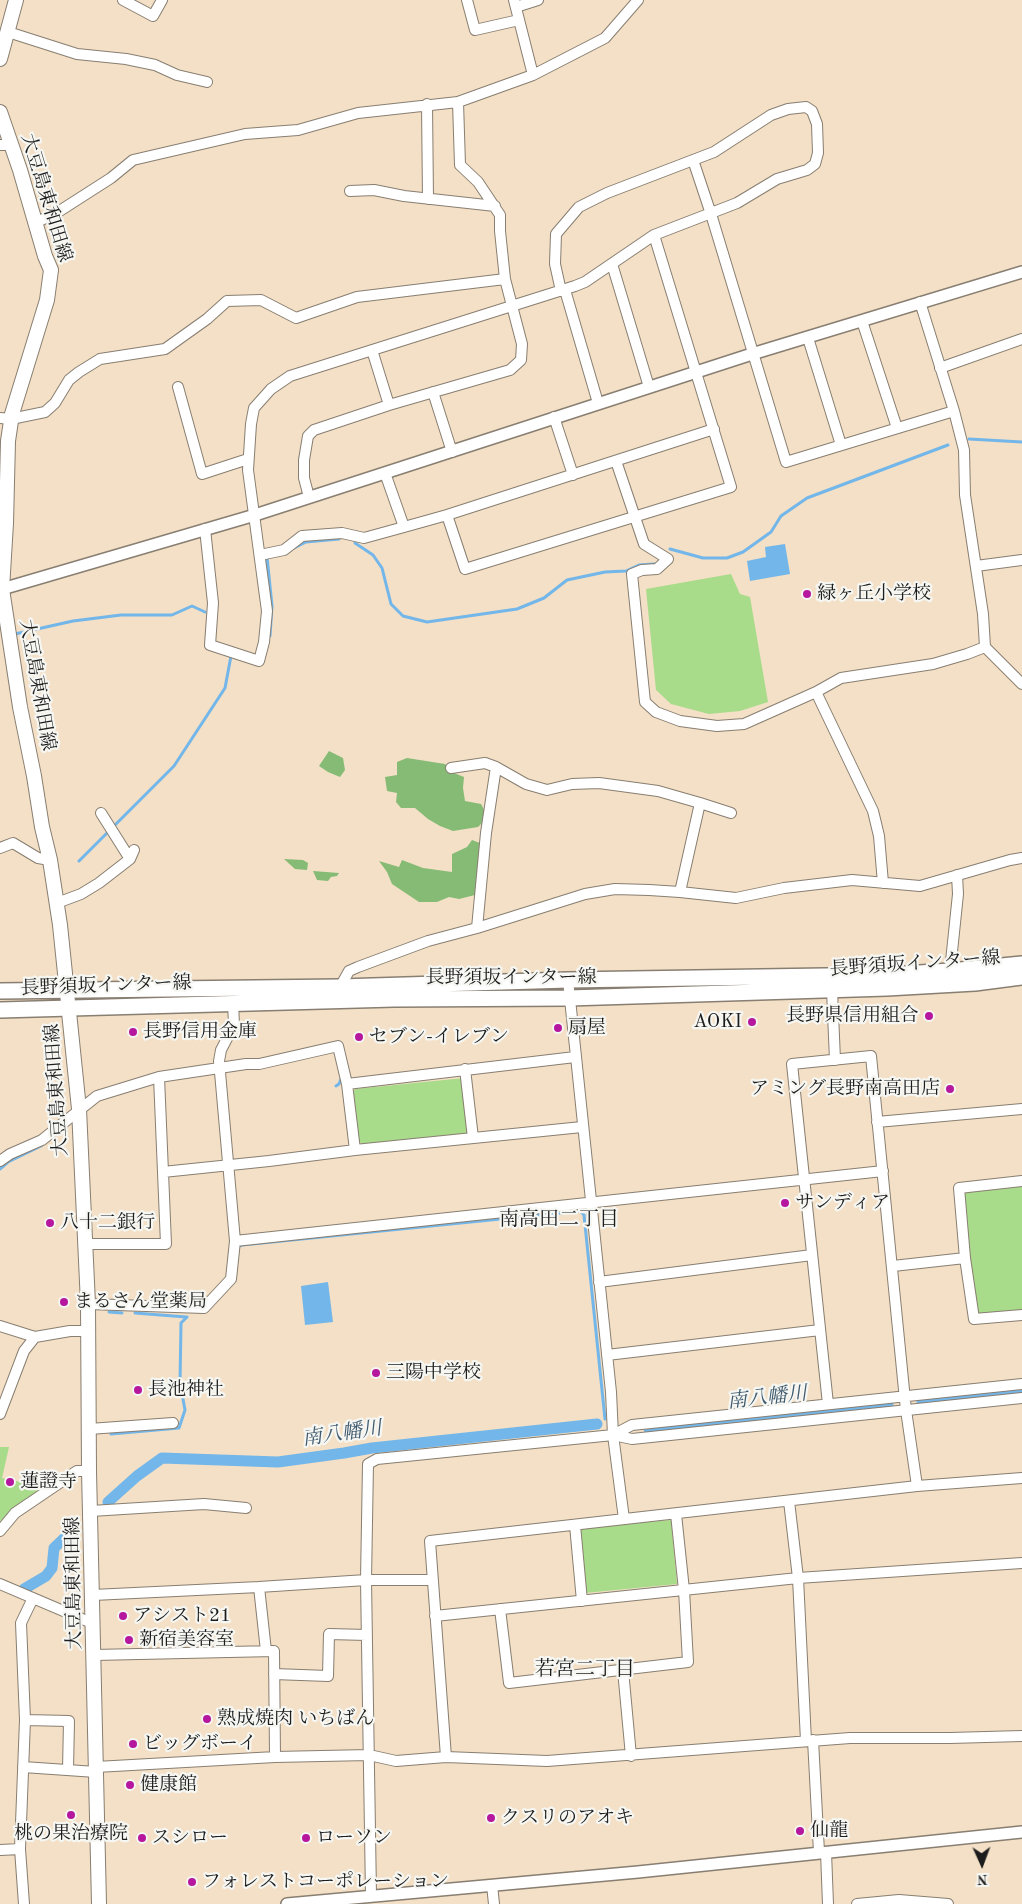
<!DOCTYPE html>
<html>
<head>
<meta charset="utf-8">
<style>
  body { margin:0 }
  #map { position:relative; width:1022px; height:1904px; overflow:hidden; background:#f3e0c6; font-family:"Old Standard TT",serif }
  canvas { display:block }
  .north { position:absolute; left:957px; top:1839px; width:50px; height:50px; -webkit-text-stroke:4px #f6f6f2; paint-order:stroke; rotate:178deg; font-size:14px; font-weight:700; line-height:20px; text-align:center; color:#1c1c1c }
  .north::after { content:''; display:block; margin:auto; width:18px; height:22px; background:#1c1c1c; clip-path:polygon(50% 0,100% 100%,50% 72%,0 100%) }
</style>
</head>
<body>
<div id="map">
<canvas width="1022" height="1904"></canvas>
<div class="north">N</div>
</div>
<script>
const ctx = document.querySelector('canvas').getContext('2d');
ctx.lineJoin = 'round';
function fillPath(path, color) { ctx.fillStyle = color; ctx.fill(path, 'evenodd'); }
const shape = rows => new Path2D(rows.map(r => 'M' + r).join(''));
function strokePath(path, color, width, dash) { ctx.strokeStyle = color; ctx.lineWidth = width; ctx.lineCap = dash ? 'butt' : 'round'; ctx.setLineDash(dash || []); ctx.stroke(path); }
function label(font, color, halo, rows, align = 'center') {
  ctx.font = font + ' "Old Standard TT","Noto Serif JP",serif'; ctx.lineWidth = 4.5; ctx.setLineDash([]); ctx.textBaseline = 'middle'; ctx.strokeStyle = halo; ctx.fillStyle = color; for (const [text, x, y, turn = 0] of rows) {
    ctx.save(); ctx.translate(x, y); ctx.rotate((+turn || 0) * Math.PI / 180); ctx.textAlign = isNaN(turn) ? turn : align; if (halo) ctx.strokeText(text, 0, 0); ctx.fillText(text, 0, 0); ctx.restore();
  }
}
const green = shape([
  [731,574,740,594,750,597,768,702,740,711,709,714,671,704,656,690,646,589],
  [464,1078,468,1129,465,1135,364,1146,359,1141,353,1092,355,1089],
  [1022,1181,1022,1315,974,1319,959,1188],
  [0,1447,9,1447,2,1478,40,1486,39,1490,0,1521],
  [671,1520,677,1584,585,1593,579,1528]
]);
const forest = shape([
  [329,751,343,758,345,770,340,777,328,772,319,766],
  [407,758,445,764,454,773,464,777,463,788,465,801,481,804,488,817,478,827,453,831,440,826,428,819,415,808,401,808,396,802,397,793,387,791,385,777,397,775,397,762],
  [472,840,485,845,475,895,459,899,449,897,437,902,419,902,392,884,387,872,379,861,399,867,402,860,423,868,452,872,452,854,467,847],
  [284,859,303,860,308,863,307,870,295,869],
  [313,871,339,873,337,876,331,877,328,881,317,880]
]);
const water = shape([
  [785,544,790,574,750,581,747,561,766,557,765,547],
  [328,1282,333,1322,305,1325,301,1286]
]);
const stream = shape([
  [969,439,1022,442],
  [355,543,373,555,382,568,391,604,403,616,427,622,517,609,544,598,567,580,605,572,626,571,639,565,654,564],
  [294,548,306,542,339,539],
  [670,549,703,558,727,558,743,552,771,532,781,516,807,498,948,445],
  [269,555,267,557,272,606,270,636],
  [15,634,73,621,121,615,172,615,192,606,205,612],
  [79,861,174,766,225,688,231,656],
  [336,1086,339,1084,341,1079],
  [0,1169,8,1162,41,1146],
  [238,1249,239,1246,242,1245,580,1211,584,1215,605,1419],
  [109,1312,122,1313],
  [135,1313,186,1317],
  [111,1434,179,1428,185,1410,180,1383,181,1323,187,1317]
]);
const canal = shape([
  [922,1402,1022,1391],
  [649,1429,888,1405],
  [108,1502,137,1476,162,1458,278,1462,344,1453,372,1448,597,1424],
  [24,1589,46,1576,52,1568,54,1548,74,1529]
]);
const minor = shape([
  [123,0,153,16,162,0],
  [467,0,475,30,519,20],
  [514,0,533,75],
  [516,7,538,0],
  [8,32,77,54,126,59,155,65,177,75,207,82],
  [427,104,428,199],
  [0,145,11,145],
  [693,160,711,214,786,462,954,411],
  [350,191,374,190,404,196,495,206],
  [35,223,58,212,111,178,133,160,245,134,298,130,358,113,458,102,533,75,605,38,638,0],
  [612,264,649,387],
  [565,290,598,403],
  [920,302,954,411,964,450,965,495,983,614,985,647,1022,684],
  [862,321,897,428],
  [808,338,841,445],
  [372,350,389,405],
  [940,368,1022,339],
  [178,387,202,474,248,459],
  [433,392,452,452],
  [554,417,573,475],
  [0,418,11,419,45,412,55,403,69,380,79,372,100,359,165,349,207,319,227,301,261,300,296,318,357,297,505,279],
  [616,461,644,544,668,559,657,569,642,570,632,574,645,702,656,712,680,721,717,726,744,724,816,692,841,678,933,664,967,654,985,647],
  [385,473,404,527,447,515,465,569,731,487,654,235],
  [309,497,304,478,304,460,308,436,314,430,389,405,510,370,521,360,522,344,505,279,500,231,500,215,478,182,460,165,458,102],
  [447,515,714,429],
  [205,529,213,603,210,645,259,661,264,642,267,611,248,470,251,424,254,408,271,389,290,376,575,286,585,282,654,235,737,203,777,179,807,170,815,164,818,153,817,124,812,111,806,107,788,109,771,115,714,152,607,193,579,207,556,234,555,264,561,291],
  [260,555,284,550,302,536,342,533,364,538,404,527],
  [976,566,1022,560],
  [816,692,873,811,879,836,883,883],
  [451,768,485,763,496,767],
  [700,803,731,813],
  [101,813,130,859],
  [0,848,13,843,38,858,50,860],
  [57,903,81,894,99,883,130,859,134,850],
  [477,928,486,833,496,767,526,784,547,790,572,784,599,783,658,791,700,803,680,892],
  [950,971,958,894,957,875],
  [568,980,611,1392,613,1435,624,1519],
  [340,987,349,971,358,967,428,941,477,928,585,894,615,889,649,890,680,892,736,898,784,888,852,880,920,886,1010,860,1022,858],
  [832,990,835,1060],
  [465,1069,473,1138],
  [347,1084,575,1057],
  [877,1122,1022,1109],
  [0,1161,10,1154,42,1140,97,1096,159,1077,246,1064,259,1064,338,1046,347,1084,355,1150],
  [163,1172,269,1161,355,1150,582,1127],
  [1022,1181,959,1188,965,1258,974,1319,1022,1315],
  [235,1241,883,1171],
  [85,1244,166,1244,159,1077],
  [893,1266,965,1258],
  [599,1282,812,1255],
  [88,1304,204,1308,231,1279,235,1241,219,1061,221,1050,234,1025,233,1002],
  [0,1326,35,1337,70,1331,88,1331],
  [607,1355,820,1330],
  [828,1404,792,1064,871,1056,906,1410,917,1486],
  [0,1414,24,1351,35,1337],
  [89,1429,173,1423],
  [613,1435,632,1425,1022,1384],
  [789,1501,798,1578,806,1741],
  [91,1511,204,1504,246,1508],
  [575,1525,582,1601],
  [0,1531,15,1513,77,1471,89,1471],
  [0,1584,94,1624],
  [259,1587,266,1651],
  [93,1595,259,1587,366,1580,433,1580],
  [500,1609,509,1683,688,1662,684,1590,676,1514],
  [435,1616,798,1578,1022,1563],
  [94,1655,274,1651,275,1757],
  [623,1670,631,1756],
  [274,1674,328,1676,329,1634,367,1635],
  [25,1720,69,1721,68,1770],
  [813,1740,819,1852],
  [446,1757,430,1541,917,1486,1022,1478],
  [23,1767,96,1772],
  [96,1767,275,1757,369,1755,396,1761,446,1757,547,1761,850,1738,950,1738,1022,1736],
  [0,1850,20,1849],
  [826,1852,828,1904],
  [492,1885,494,1904],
  [371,1895,366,1580,368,1464,377,1459,613,1435,632,1439,1022,1398],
  [24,1904,20,1849,25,1720,21,1623,33,1598],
  [857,1904,899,1900,948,1904]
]);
const tertiary = shape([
  [2,589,255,515,752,354,1022,272],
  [287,1904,638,1872,1022,1832]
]);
const secondary = shape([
  [0,59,16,0],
  [0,112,20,170,45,256,51,270,47,300,12,414,8,441,6,523,2,589,20,707,34,776,42,827,50,860,60,925,79,1109,88,1304,89,1471,99,1904]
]);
const primary = shape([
  [0,991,340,987,568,980,889,975,950,971,1022,964],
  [0,1010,394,999,569,998,887,988,975,983,1022,977]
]);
const markers = [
  [807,594,5,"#b5179e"],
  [929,1016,5,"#b5179e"],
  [752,1022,5,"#b5179e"],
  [558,1028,5,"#b5179e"],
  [133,1032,5,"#b5179e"],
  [359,1037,5,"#b5179e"],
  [950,1089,5,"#b5179e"],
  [785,1203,5,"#b5179e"],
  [50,1223,5,"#b5179e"],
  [64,1302,5,"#b5179e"],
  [376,1373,5,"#b5179e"],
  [138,1390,5,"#b5179e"],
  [10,1482,5,"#b5179e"],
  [123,1616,5,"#b5179e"],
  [129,1640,5,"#b5179e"],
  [207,1719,5,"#b5179e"],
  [133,1744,5,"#b5179e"],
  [130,1785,5,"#b5179e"],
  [71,1815,5,"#b5179e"],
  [491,1818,5,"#b5179e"],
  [800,1831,5,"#b5179e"],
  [142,1838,5,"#b5179e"],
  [306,1838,5,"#b5179e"],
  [192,1882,5,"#b5179e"]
];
const streetNames = [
  ["大豆島東和田線",46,198,73],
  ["大豆島東和田線",37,685,80],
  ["長野須坂インター線",915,964,-4],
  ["長野須坂インター線",511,978],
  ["長野須坂インター線",106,986,-2],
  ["大豆島東和田線",57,1090,-94],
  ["大豆島東和田線",74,1583,-91]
];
const poiNames = [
  ["緑ヶ丘小学校",817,594],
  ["長野県信用組合",919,1016,"right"],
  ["AOKI",742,1022,"right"],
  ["扇屋",568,1028],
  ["長野信用金庫",143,1032],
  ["セブン-イレブン",369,1037],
  ["アミング長野南高田店",940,1089,"right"],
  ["サンディア",795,1203],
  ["八十二銀行",60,1223],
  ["まるさん堂薬局",74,1302],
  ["三陽中学校",386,1373],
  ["長池神社",148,1390],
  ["蓮證寺",20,1482],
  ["アシスト21",133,1616],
  ["新宿美容室",139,1640],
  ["熟成焼肉 いちばん",217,1719],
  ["ビッグボーイ",143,1744],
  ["健康館",140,1785],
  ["クスリのアオキ",501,1818],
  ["仙龍",810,1831],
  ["桃の果治療院",71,1834,"center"],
  ["スシロー",152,1838],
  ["ローソン",316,1838],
  ["フォレストコーポレーション",202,1882]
];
const neighbourhoodNames = [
  ["南高田二丁目",559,1220],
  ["若宮二丁目",585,1670]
];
const waterNames = [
  ["南八幡川",767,1398,-6],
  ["南八幡川",342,1434,-8]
];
fillPath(green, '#a8db8a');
fillPath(forest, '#86bb76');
fillPath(water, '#73b6e9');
strokePath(stream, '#73b6e9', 3);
strokePath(canal, '#73b6e9', 11);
strokePath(minor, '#887e71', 12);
strokePath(tertiary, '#887e71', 14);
strokePath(secondary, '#887e71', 16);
strokePath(primary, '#887e71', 18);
strokePath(minor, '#fff', 10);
strokePath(tertiary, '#fff', 11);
strokePath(secondary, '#fff', 14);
strokePath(primary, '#fff', 15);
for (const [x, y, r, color] of markers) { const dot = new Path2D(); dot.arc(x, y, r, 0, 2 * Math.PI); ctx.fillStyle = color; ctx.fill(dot); strokePath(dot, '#f6f6f2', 2); }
label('19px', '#1c1c1c', '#f6f6f2', streetNames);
label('19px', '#1c1c1c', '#f6f6f2', poiNames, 'left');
label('20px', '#1c1c1c', '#f6f6f2', neighbourhoodNames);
label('italic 20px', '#3f5a6e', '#f6f6f2', waterNames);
</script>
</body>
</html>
